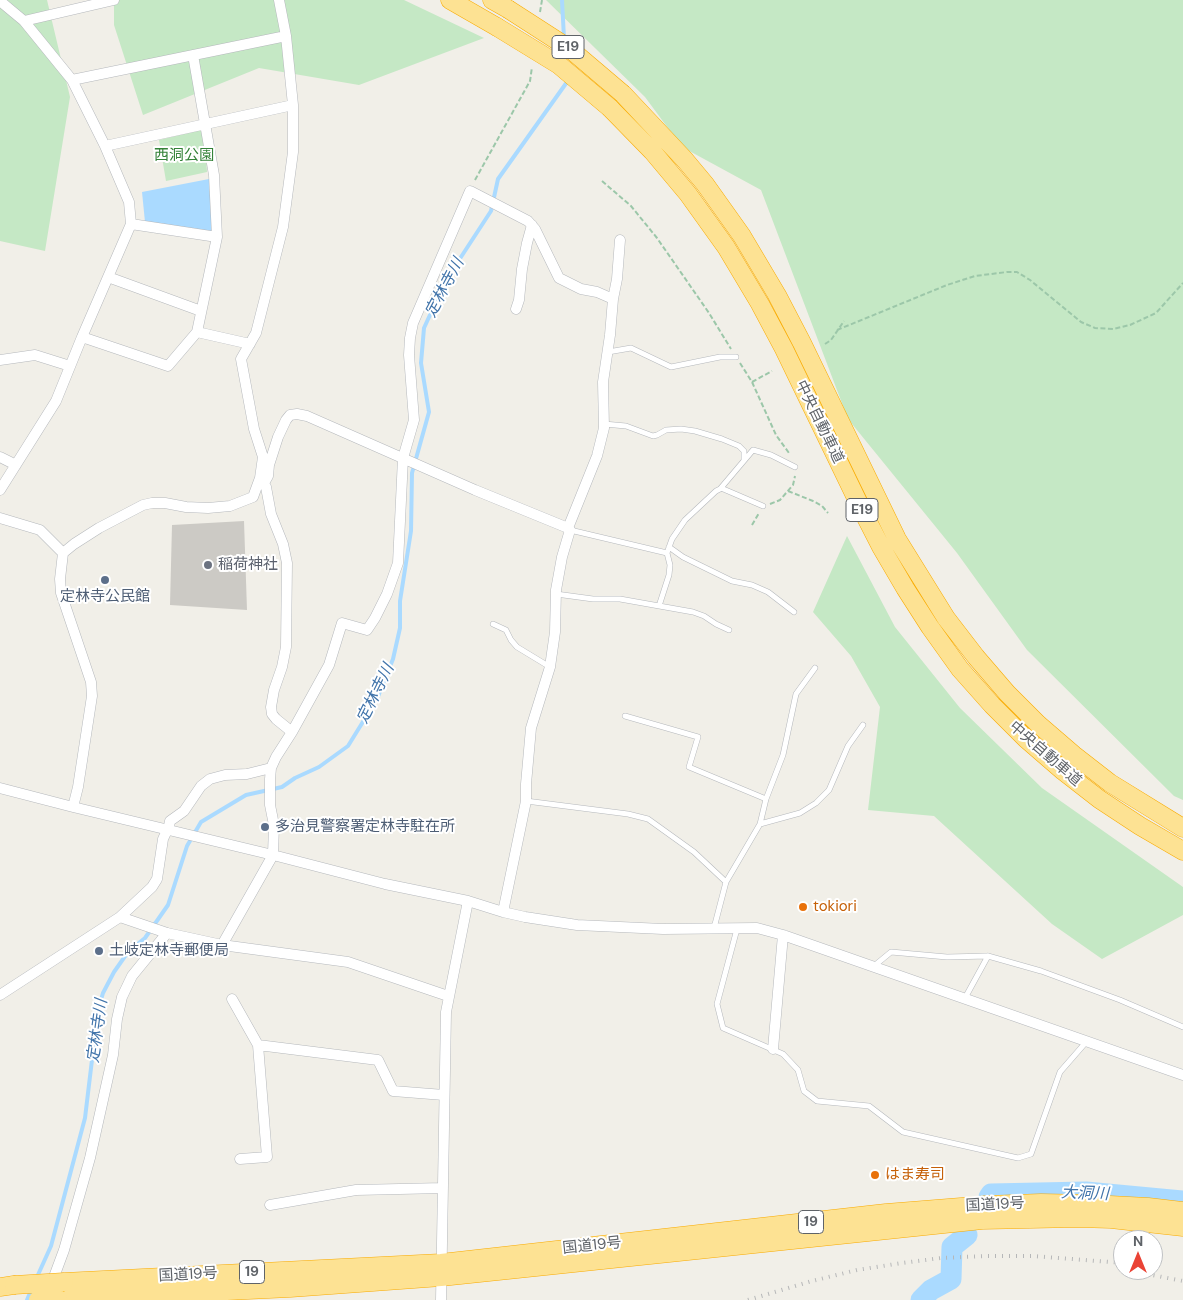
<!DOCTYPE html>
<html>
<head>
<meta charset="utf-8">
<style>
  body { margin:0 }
  #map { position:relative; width:1183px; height:1300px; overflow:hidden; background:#f1efe8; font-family:"DM Sans",sans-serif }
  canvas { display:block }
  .north { position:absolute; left:1113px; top:1230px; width:50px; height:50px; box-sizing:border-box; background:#fff; border:1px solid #bfc1c3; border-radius:50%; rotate:0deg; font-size:14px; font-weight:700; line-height:20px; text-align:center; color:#5f6368 }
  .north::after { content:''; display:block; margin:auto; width:18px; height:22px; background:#ea4335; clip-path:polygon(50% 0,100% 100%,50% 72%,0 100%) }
</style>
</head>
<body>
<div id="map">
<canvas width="1183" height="1300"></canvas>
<div class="north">N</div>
</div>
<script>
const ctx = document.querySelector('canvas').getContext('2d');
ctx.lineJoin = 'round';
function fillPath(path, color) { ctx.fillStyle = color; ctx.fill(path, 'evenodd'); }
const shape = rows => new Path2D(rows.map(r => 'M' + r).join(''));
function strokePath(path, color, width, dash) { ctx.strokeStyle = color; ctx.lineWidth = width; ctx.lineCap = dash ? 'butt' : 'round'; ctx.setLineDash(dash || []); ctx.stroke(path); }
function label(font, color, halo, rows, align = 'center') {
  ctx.font = font + ' "DM Sans","Noto Sans JP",sans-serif'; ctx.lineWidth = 4; ctx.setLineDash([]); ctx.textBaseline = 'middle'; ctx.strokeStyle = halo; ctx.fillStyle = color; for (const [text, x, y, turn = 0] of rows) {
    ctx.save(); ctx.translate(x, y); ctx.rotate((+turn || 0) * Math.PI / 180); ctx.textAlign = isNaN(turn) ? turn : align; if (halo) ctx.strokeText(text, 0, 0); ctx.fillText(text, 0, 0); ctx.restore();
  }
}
const green = shape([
  [0,0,47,0,70,97,45,251,0,241],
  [114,0,404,0,484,38,359,85,259,68,143,115,114,25],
  [546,0,1183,0,1183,800,1174,796,1027,650,957,553,848,419,761,190,682,147,645,97],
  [204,129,207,172,166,181,159,140],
  [847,536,895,627,960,708,1042,788,1183,887,1183,915,1102,959,1052,924,934,816,868,810,880,707,851,656,813,612]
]);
const water = shape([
  [209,179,213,232,145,222,142,192]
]);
const stream = shape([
  [562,0,564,38],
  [37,1277,51,1246,85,1118,98,1010,103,993,114,972,128,952,145,938,168,905,187,846,201,822,246,795,282,787,295,778,319,767,348,746,377,699,393,659,400,628,400,601,411,531,412,473,429,412,421,363,424,328,446,280,491,211,498,179,567,82,567,80],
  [27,1300,32,1288]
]);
const river = shape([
  [989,1197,991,1194,1086,1192,1183,1201],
  [921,1300,931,1290,951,1279,952,1247,967,1235]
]);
const building = shape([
  [244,521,247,610,170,605,172,525]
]);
const path = shape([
  [540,12,542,0],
  [475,180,530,81,532,67],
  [602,181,631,206,657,238,709,313,731,349],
  [837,330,947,285,975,276,1007,272,1017,272,1030,280,1081,322,1095,328,1113,329,1130,325,1156,313,1183,283],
  [825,344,831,340,844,321],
  [740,363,752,382,776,435,789,453],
  [752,382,772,371],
  [788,491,813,501,822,506,828,513],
  [770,504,780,500,793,485,795,476],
  [752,525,759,513]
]);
const lane = shape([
  [608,352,631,348,671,367,720,357,736,357],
  [604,424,626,426,653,436,657,435,666,430,681,429,695,431,722,439,739,446,744,451,744,460],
  [721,488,763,506],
  [570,530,667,553],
  [669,547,683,557,732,581,752,585,768,592,794,612],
  [556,594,593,599,620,599,693,612,704,616,716,624,729,630],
  [659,606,669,575,670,565,667,553,672,539,685,520,716,491,720,489,753,450,771,455,795,467],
  [493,624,506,630,511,640,517,647,550,667],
  [625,716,698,737,689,767,766,799,760,824,726,882,714,928],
  [766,799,783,755,796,694,815,668],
  [526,801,628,814,648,819,694,852,726,882],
  [760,824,800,813,816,803,829,790,848,746,863,725],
  [737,929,717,1004,723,1028,783,1054,798,1070,804,1091,817,1101,869,1106,903,1132,1018,1158,1031,1154,1060,1072,1087,1041],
  [874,966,891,952,947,957,988,956,1041,971,1120,1000,1183,1027],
  [965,998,988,956]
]);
const street = shape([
  [0,1,24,21,72,80],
  [24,21,114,0],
  [105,146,293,105],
  [131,224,217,237],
  [108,277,201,311],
  [516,309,519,300,522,269,527,243,532,225],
  [197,332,250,344],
  [82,337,168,366,197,332,217,237,214,175,193,55],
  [0,360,35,355,70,366],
  [0,457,16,465],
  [261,479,266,487,271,514,283,544,287,563,286,647,282,667,274,690,271,707,272,714,276,719,292,732],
  [264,483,268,476,269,465,278,437,286,420,290,415,297,414,307,416,475,490,568,528],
  [0,490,56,401,82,337,131,224,129,202,105,146,72,80,286,36],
  [0,518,40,530,63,553],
  [0,788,73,807,273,855,385,884,468,901,503,912,525,917,577,925,663,929,757,928,783,935,1183,1075],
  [73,807,78,787,92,696,91,682,61,593,60,579,63,553,74,544,99,528,143,505,152,503,165,503,186,507,208,508,230,506,253,497,260,478,263,457,254,429,241,359,256,333,283,227,293,152,293,105,286,36,279,0],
  [503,912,526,801,526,784,531,728,550,667,555,632,556,590,562,557,570,530,568,528,597,456,604,428,603,382,610,335,613,299,617,279,620,240],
  [120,917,167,933,222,945,348,962,448,996],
  [222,945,273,855,274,825,270,805,270,779,271,768,276,757,292,732,329,665,342,623,367,630,375,618,387,594,398,563,403,458,414,420,409,355,410,338,413,323,470,191,528,221,535,229,559,278,581,289,597,292,613,299],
  [0,995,120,917,152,887,157,879,163,839,169,826,170,821,184,811,201,786,210,779,225,775,247,774,271,768],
  [232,999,258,1045,378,1060,393,1091,444,1095],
  [773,1049,783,935],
  [240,1159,267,1157,258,1045],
  [270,1205,356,1190,443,1188],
  [51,1285,64,1250,90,1158,113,1055,117,1019,122,997,132,976,167,933],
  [441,1300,446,1012,468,901]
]);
const highway = shape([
  [450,0,497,27],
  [492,0,508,9],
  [623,94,685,160,705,184,742,236,777,295,802,343,897,539,946,618,976,657,1007,693,1038,724,1074,755,1110,783,1183,828],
  [610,108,652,151,688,194,726,247,760,304,784,349,860,506,881,547,905,588,930,627,960,669,992,705,1026,739,1063,771,1099,799,1140,826,1183,851],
  [64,1282,441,1263,886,1213,986,1205,1041,1203,1091,1204,1148,1207,1183,1211],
  [0,1287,14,1285],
  [58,1299,290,1288,441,1277,982,1220,1077,1218,1111,1219,1183,1227]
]);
const rail = shape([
  [1126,1270,1183,1281],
  [748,1300,812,1281,857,1270,902,1263,941,1258,985,1256,1033,1256,1123,1263]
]);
const highwayBridge = shape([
  [508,9,570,49,623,94],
  [497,27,559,65,610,108],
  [14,1285,64,1282],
  [38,1300,58,1299]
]);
const markers = [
  [208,565,5,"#6b7280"],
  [105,580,5,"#5c6f8a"],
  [265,827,5,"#5c6f8a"],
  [803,907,5,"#e8710a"],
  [99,951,5,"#5c6f8a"],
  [875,1175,5,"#e8710a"]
];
const shields = [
  [568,47,32],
  [862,510,32],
  [811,1222,25],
  [252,1272,25]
];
const shieldNames = [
  ["E19",568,47],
  ["E19",862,510],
  ["19",811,1222],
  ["19",252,1272]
];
const parkNames = [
  ["西洞公園",184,156]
];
const streetNames = [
  ["中央自動車道",819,422,64],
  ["中央自動車道",1045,754,41],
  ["国道19号",995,1205,-3],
  ["国道19号",592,1246,-6],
  ["国道19号",188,1275,-3]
];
const worshipNames = [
  ["稲荷神社",218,565]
];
const serviceNames = [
  ["定林寺公民館",105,597,"center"],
  ["多治見警察署定林寺駐在所",275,827],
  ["土岐定林寺郵便局",109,951]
];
const foodNames = [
  ["tokiori",813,907],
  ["はま寿司",885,1175]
];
const waterNames = [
  ["定林寺川",445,288,-62],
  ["定林寺川",376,694,-64],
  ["定林寺川",98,1031,-82],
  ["大洞川",1085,1194,2]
];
fillPath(green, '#c5e8c5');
fillPath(water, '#aadaff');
strokePath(stream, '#aadaff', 4);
strokePath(river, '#aadaff', 21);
fillPath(building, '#cccac5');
strokePath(lane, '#b5b8bc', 6);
strokePath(street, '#b5b8bc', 11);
strokePath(highway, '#f9ab00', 19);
strokePath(path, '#9cc7a9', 2, [5, 2.5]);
strokePath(lane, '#fff', 5);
strokePath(street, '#fff', 10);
strokePath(highway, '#fde293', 18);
strokePath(rail, '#b6b7b8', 4, [1, 6]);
strokePath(highwayBridge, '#f9ab00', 19, []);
strokePath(highwayBridge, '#fde293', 18);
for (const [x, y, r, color] of markers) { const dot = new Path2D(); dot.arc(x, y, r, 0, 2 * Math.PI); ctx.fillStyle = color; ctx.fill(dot); strokePath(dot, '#fff', 2); }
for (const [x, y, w] of shields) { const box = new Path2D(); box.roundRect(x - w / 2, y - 11.5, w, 23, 4); ctx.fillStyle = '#fff'; ctx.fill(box); strokePath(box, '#5f6368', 1); }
label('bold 14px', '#5f6368', null, shieldNames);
label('15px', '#348238', '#fff', parkNames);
label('15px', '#5f6368', '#fff', streetNames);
label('15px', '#5b616d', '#fff', worshipNames, 'left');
label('15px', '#4e5e75', '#fff', serviceNames, 'left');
label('15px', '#c56008', '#fff', foodNames, 'left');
label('italic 16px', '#4174aa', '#fff', waterNames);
</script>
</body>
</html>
